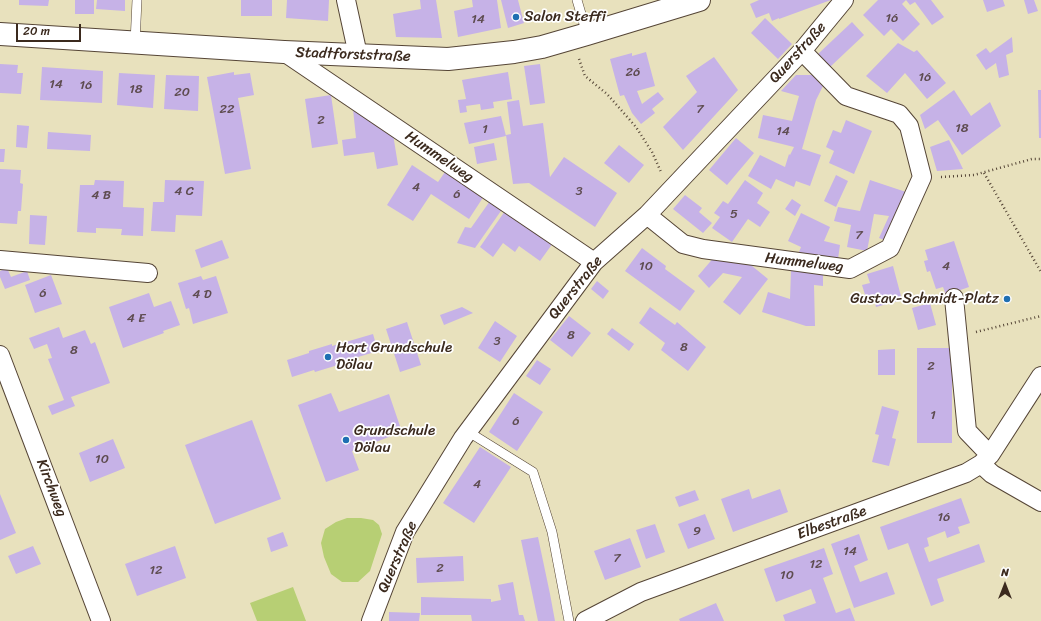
<!DOCTYPE html>
<html>
<head>
<meta charset="utf-8">
<style>
  body { margin:0 }
  #map { position:relative; width:1041px; height:621px; overflow:hidden; background:#e8e1bd; font-family:Sriracha,sans-serif }
  canvas { display:block }
  .north { position:absolute; left:985px; top:565px; width:40px; height:40px; -webkit-text-stroke:3px #fff; paint-order:stroke; rotate:0deg; font-size:11px; font-weight:700; line-height:16px; text-align:center; color:#3b2a1e }
  .north::after { content:''; display:block; margin:auto; width:14px; height:18px; background:#3b2a1e; clip-path:polygon(50% 0,100% 100%,50% 72%,0 100%) }
  .scale { position:absolute; left:16px; top:24px; width:65px; height:18px; box-sizing:border-box; border:2px solid #3b2a1e; border-top:0; padding-left:5px; font-size:12px; line-height:14px; white-space:nowrap; color:#3b2a1e; -webkit-text-stroke:3px #fff; paint-order:stroke }
</style>
</head>
<body>
<div id="map">
<canvas width="1041" height="621"></canvas>
<div class="north">N</div>
<div class="scale">20 m</div>
</div>
<script>
const ctx = document.querySelector('canvas').getContext('2d');
ctx.lineJoin = 'round';
function fillPath(path, color) { ctx.fillStyle = color; ctx.fill(path, 'evenodd'); }
const shape = rows => new Path2D(rows.map(r => 'M' + r).join(''));
function strokePath(path, color, width, dash) { ctx.strokeStyle = color; ctx.lineWidth = width; ctx.lineCap = dash ? 'butt' : 'round'; ctx.setLineDash(dash || []); ctx.stroke(path); }
function label(font, color, halo, rows, align = 'center') {
  ctx.font = font + ' Sriracha,sans-serif'; ctx.lineWidth = 3.5; ctx.setLineDash([]); ctx.textBaseline = 'middle'; ctx.strokeStyle = halo; ctx.fillStyle = color; for (const [text, x, y, turn = 0] of rows) {
    ctx.save(); ctx.translate(x, y); ctx.rotate((+turn || 0) * Math.PI / 180); ctx.textAlign = isNaN(turn) ? turn : align; if (halo) ctx.strokeText(text, 0, 0); ctx.fillText(text, 0, 0); ctx.restore();
  }
}
const green = shape([
  [347,518,361,518,373,520,379,525,382,534,370,571,358,582,342,582,331,574,324,557,321,543,325,529,336,522],
  [293,587,306,621,257,621,250,603]
]);
const building = shape([
  [19,0,49,0,48,6,19,5],
  [75,0,94,0,94,14,75,14],
  [97,0,125,0,125,11,96,9],
  [241,0,272,0,272,16,241,16],
  [287,0,329,0,328,21,286,18],
  [420,0,436,0,442,38,396,37,393,14,421,9],
  [472,0,497,0,501,28,458,37,454,11,473,7],
  [501,0,518,0,524,23,508,28],
  [759,0,831,0,779,19,779,18,772,21,769,13,756,18,750,4],
  [878,0,906,0,902,4,920,24,903,41,891,29,884,36,863,15],
  [906,0,931,0,944,17,932,25,915,2,910,5],
  [983,0,1003,0,1005,6,987,12],
  [1024,0,1034,0,1038,11,1028,14],
  [765,18,792,44,778,59,751,33],
  [852,22,864,35,830,67,818,54],
  [1012,37,1013,52,1006,55,1009,75,999,78,996,63,986,70,976,55,986,48,990,53],
  [898,43,914,52,917,50,946,83,927,99,905,73,887,93,866,76],
  [646,52,655,86,637,91,642,104,658,92,664,99,652,109,655,113,641,124,632,113,624,95,620,96,610,59,632,53,632,56],
  [714,57,738,90,683,150,663,127,697,92,686,76],
  [0,64,18,65,17,73,23,73,21,94,0,93],
  [540,64,545,103,530,105,524,66],
  [42,67,103,71,102,103,40,100],
  [234,72,234,75,250,73,254,95,238,98,251,169,225,174,207,77],
  [508,72,512,99,493,102,494,108,481,110,480,104,466,106,467,112,460,113,458,100,466,99,462,80],
  [119,73,155,75,153,108,117,105],
  [166,75,199,76,198,111,164,109],
  [796,75,812,75,823,86,816,100,802,149,821,155,810,186,796,181,794,187,776,179,771,189,748,176,760,155,785,167,789,154,790,155,794,147,758,138,763,115,792,121,799,96,781,91],
  [954,90,971,116,990,102,1001,126,962,155,938,120,925,129,920,115],
  [1038,90,1041,90,1041,138,1039,138],
  [331,95,338,144,312,148,305,99],
  [519,100,523,126,543,123,550,177,564,157,617,193,595,227,529,183,513,184,506,135,511,134,507,102],
  [353,109,393,134,398,165,377,169,374,152,344,156,342,140,356,138],
  [501,116,506,136,469,144,464,123],
  [846,120,872,131,854,174,829,163,834,151,826,147,833,130,841,133],
  [17,125,29,126,27,148,16,147],
  [48,132,91,135,90,151,47,149],
  [736,138,754,153,727,185,709,170],
  [949,140,963,169,937,171,930,147],
  [494,143,497,160,477,164,474,147],
  [619,145,644,165,629,183,604,163],
  [0,149,5,149,4,162,0,162],
  [412,165,438,182,445,172,484,196,469,219,431,194,413,221,387,205],
  [0,169,21,170,20,183,23,184,21,211,18,211,17,224,0,223],
  [836,175,848,181,836,207,824,201],
  [95,180,124,181,123,207,144,208,143,236,121,235,122,229,96,228,96,233,77,232,80,185,94,185],
  [165,180,204,181,202,216,176,215,175,232,151,231,153,202,164,202],
  [745,180,763,193,757,203,770,212,760,227,748,219,732,242,712,228,720,217,714,213,723,201,728,204],
  [870,180,906,192,887,241,879,238,889,216,874,214,867,251,847,247,851,225,834,221,838,207,860,211],
  [685,195,702,208,699,212,712,223,703,233,673,209],
  [792,199,801,205,795,216,785,209],
  [490,201,503,208,475,248,457,243,465,227,471,228],
  [505,211,553,243,540,261,519,246,515,252,503,243,493,257,480,247],
  [801,213,830,227,824,241,840,245,838,259,797,257,801,247,788,241],
  [30,215,47,216,45,245,29,244],
  [222,240,229,258,201,268,195,250],
  [954,241,969,287,946,295,943,287,936,289,930,271,927,272,924,261,928,260,925,250],
  [642,248,666,266,665,269,695,291,680,311,625,271],
  [715,256,746,261,768,279,740,315,723,302,742,277,723,273,709,288,698,276],
  [893,266,902,300,876,307,874,299,867,301,862,285,870,283,867,274],
  [7,268,11,277,27,271,30,280,5,289,0,277,0,271],
  [791,270,823,271,823,286,814,285,815,326,806,326,762,312,768,292,790,299],
  [51,275,62,304,35,313,25,285],
  [201,276,203,280,216,276,228,313,193,324,189,308,186,309,178,283],
  [597,281,609,291,603,299,591,289],
  [149,293,154,307,171,301,180,325,163,331,164,333,123,348,109,307],
  [930,303,936,325,918,330,912,308],
  [462,307,473,313,444,325,440,315],
  [650,307,675,325,677,322,706,347,688,371,661,350,665,343,639,323],
  [569,316,591,333,572,357,550,340],
  [495,321,517,336,500,362,478,348],
  [407,322,421,365,400,372,386,329],
  [59,327,63,338,85,330,91,344,95,342,110,383,71,397,75,406,52,415,48,406,64,400,48,359,52,358,47,344,34,349,29,338],
  [612,328,634,344,629,351,607,334],
  [373,334,378,351,338,363,338,365,315,372,314,370,292,377,287,360,309,353,309,351,332,344,332,346],
  [917,348,952,348,952,443,917,443],
  [895,349,895,375,878,375,878,350],
  [537,360,551,369,540,385,526,376],
  [331,393,339,412,389,394,402,432,352,451,359,470,326,482,298,405],
  [514,393,543,412,517,451,489,432],
  [882,406,899,411,892,438,896,439,889,466,872,462,879,435,875,434],
  [252,420,281,499,215,524,185,445],
  [113,439,125,468,90,482,79,453],
  [480,447,511,467,474,523,443,503],
  [749,489,752,499,780,489,788,512,733,532,721,499],
  [695,490,699,500,679,507,675,497],
  [0,494,16,533,0,540],
  [961,498,970,523,958,527,960,533,947,538,945,531,927,538,929,546,924,548,929,562,979,544,985,562,937,579,944,601,931,606,908,543,888,550,880,527],
  [705,514,715,539,688,549,678,524],
  [655,524,665,552,646,559,636,530],
  [283,532,288,546,271,552,267,538],
  [859,534,868,560,854,566,860,582,887,572,895,594,854,608,831,544],
  [538,537,550,594,555,621,538,621,521,540],
  [630,538,641,567,605,580,594,551],
  [33,546,41,564,16,574,8,556],
  [175,546,186,578,137,596,125,564],
  [824,548,833,574,823,578,836,613,850,608,855,621,785,621,783,615,816,603,811,589,776,602,764,569],
  [463,556,464,581,417,583,416,558],
  [513,582,519,615,523,615,525,621,472,621,471,615,421,615,421,597,491,599,491,602,501,600,498,585],
  [716,603,724,621,680,621,679,619],
  [389,612,420,613,419,621,389,621]
]);
const path = shape([
  [579,59,585,76,607,94,636,127,652,152,661,172],
  [984,173,1041,272],
  [941,177,974,175,1032,159,1041,159],
  [976,332,1041,316]
]);
const lane = shape([
  [577,0,587,34],
  [135,43,137,0],
  [467,431,533,472,552,532,569,621]
]);
const street = shape([
  [346,0,358,55],
  [284,52,594,262],
  [647,215,683,244,703,249,850,269,890,248,922,177,909,126,899,114,846,96,802,51],
  [0,260,148,273],
  [954,298,967,431,990,455],
  [0,355,101,621],
  [981,464,992,474,1041,502],
  [371,621,405,532,463,438,594,262,647,215,802,51,844,0],
  [585,621,641,592,966,473,981,464,990,455,1041,376]
]);
const secondary = shape([
  [0,34,284,52,448,59,514,52,542,47,587,34,699,0]
]);
const markers = [
  [516,17,4,"#1f6fb2"],
  [1007,299,4,"#1f6fb2"],
  [328,357,4,"#1f6fb2"],
  [346,440,4,"#1f6fb2"]
];
const numberNames = [
  ["16",892,19],
  ["14",478,20],
  ["26",633,73],
  ["16",925,78],
  ["14",56,85],
  ["16",86,86],
  ["18",136,90],
  ["20",182,93],
  ["22",227,110],
  ["7",700,110],
  ["2",321,121],
  ["18",962,129],
  ["1",485,130],
  ["14",783,132],
  ["4",416,188],
  ["4 C",184,192],
  ["3",579,192],
  ["6",457,195],
  ["4 B",101,196],
  ["5",734,215],
  ["7",859,236],
  ["10",646,267],
  ["4",946,267],
  ["6",43,294],
  ["4 D",202,295],
  ["4 E",136,319],
  ["8",571,336],
  ["3",497,342],
  ["8",684,348],
  ["8",74,351],
  ["2",931,367],
  ["1",933,416],
  ["6",516,422],
  ["10",102,460],
  ["4",477,485],
  ["16",944,518],
  ["9",697,532],
  ["14",850,552],
  ["7",617,559],
  ["12",816,565],
  ["2",440,569],
  ["12",156,571],
  ["10",787,576]
];
const poiNames = [
  ["Salon Steffi",524,17],
  ["Gustav-Schmidt-Platz",999,299,"right"],
  ["Hort Grundschule",336,348],
  ["Dölau",336,365],
  ["Grundschule",354,431],
  ["Dölau",354,448]
];
const streetNames = [
  ["Querstraße",798,53,-48],
  ["Stadtforststraße",353,55,2],
  ["Hummelweg",439,157,34],
  ["Hummelweg",804,263,7],
  ["Querstraße",576,288,-51],
  ["Kirchweg",51,488,69],
  ["Elbestraße",832,523,-20],
  ["Querstraße",398,557,-66]
];
fillPath(green, '#b7cf74');
fillPath(building, '#c6b2e7');
strokePath(lane, '#554536', 10);
strokePath(street, '#554536', 20);
strokePath(secondary, '#554536', 24);
strokePath(path, '#554536', 2.5, [1, 3]);
strokePath(lane, '#fff', 9);
strokePath(street, '#fff', 18);
strokePath(secondary, '#fff', 22);
for (const [x, y, r, color] of markers) { const dot = new Path2D(); dot.arc(x, y, r, 0, 2 * Math.PI); ctx.fillStyle = color; ctx.fill(dot); strokePath(dot, '#fff', 1.5); }
label('13px', '#5e4c50', null, numberNames);
label('15px', '#3b2a1e', '#fff', poiNames, 'left');
label('15px', '#3b2a1e', '#fff', streetNames);
</script>
</body>
</html>
